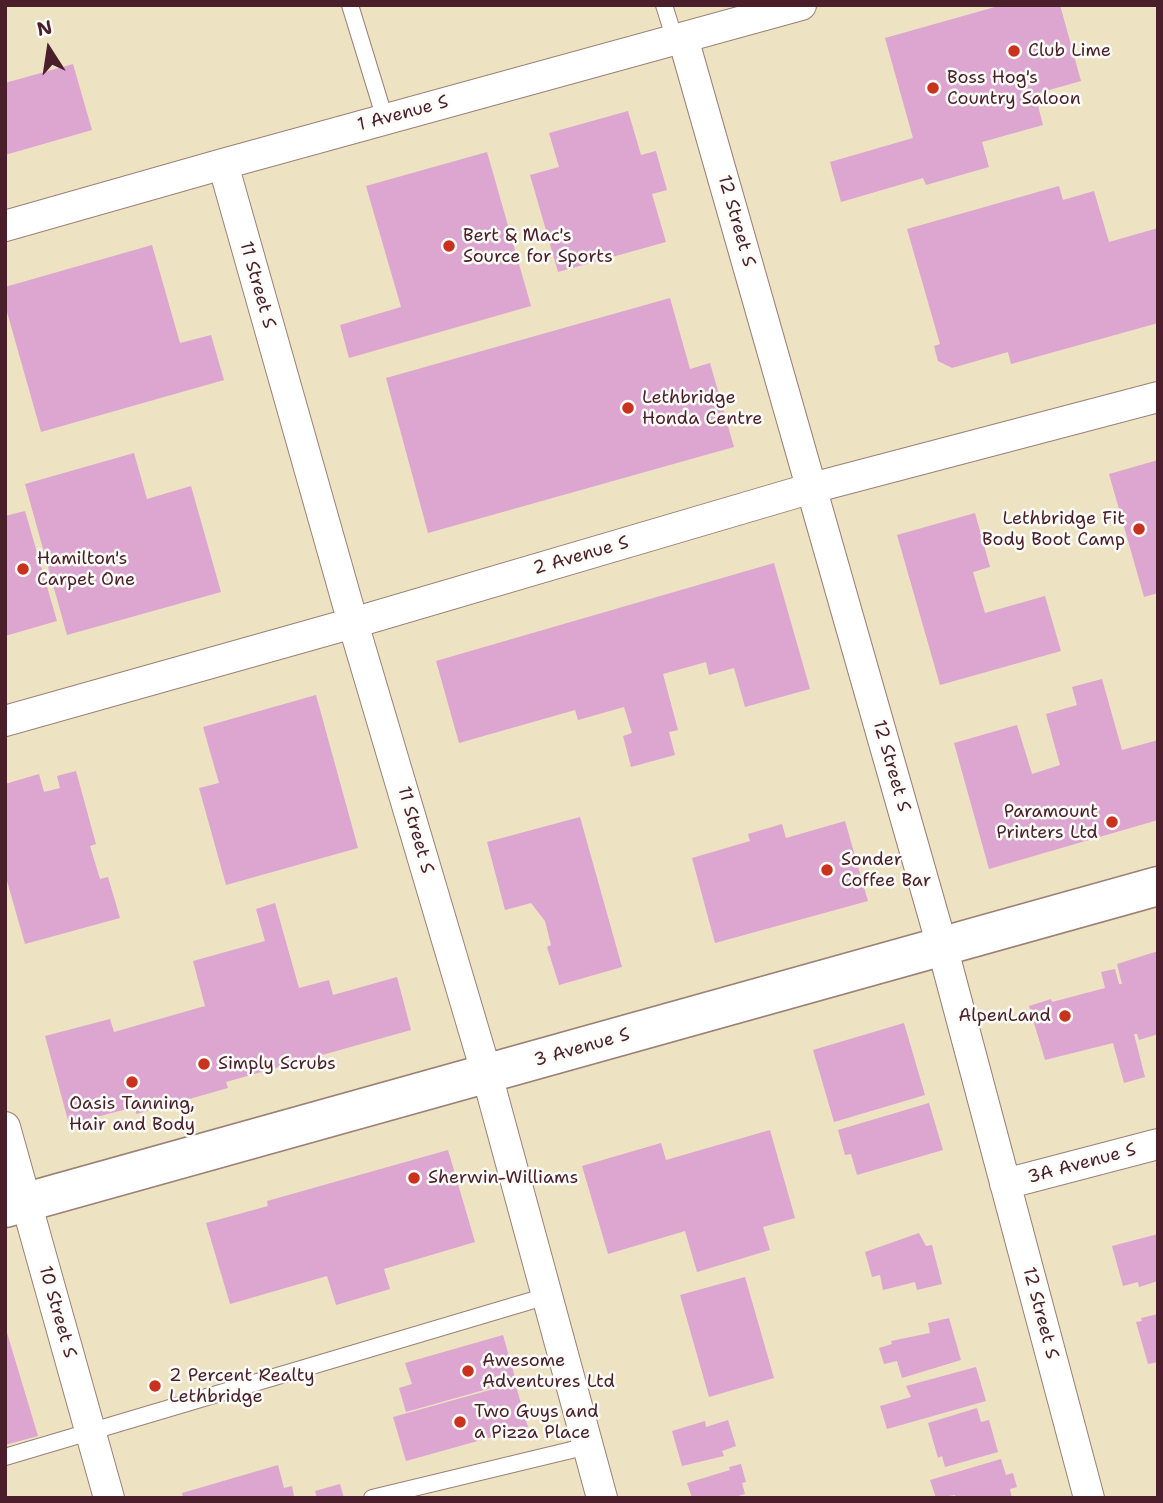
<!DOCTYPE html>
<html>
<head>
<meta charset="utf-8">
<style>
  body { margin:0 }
  #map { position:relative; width:1163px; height:1503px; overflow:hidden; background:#ede2c2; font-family:"Shantell Sans",sans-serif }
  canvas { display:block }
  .frame { position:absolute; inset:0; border:7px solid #4a1f2b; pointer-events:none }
  .north { position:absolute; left:14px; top:14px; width:70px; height:70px; -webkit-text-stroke:5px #fdfcf7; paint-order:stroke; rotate:348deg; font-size:19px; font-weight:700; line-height:28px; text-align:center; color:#4a1f2b }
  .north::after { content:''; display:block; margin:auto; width:24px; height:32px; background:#4a1f2b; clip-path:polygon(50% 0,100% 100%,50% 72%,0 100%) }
</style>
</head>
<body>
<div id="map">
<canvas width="1163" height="1503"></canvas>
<div class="frame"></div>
<div class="north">N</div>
</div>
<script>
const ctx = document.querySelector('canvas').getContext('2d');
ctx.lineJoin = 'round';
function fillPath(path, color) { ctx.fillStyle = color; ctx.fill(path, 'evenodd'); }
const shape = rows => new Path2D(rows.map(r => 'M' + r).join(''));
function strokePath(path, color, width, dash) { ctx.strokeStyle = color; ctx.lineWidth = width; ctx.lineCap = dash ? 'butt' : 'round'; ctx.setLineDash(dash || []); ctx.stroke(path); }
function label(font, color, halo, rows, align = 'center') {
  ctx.font = font + ' "Shantell Sans",sans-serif'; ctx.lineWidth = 5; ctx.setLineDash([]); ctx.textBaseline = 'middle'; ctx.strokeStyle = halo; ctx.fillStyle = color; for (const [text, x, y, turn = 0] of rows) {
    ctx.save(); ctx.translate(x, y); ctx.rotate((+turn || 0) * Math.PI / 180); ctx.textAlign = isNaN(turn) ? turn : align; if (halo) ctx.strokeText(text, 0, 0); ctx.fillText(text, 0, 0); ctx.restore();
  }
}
const building = shape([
  [1002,5,1060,5,1081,81,1035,94,1043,125,982,142,989,167,926,185,923,178,841,202,830,162,913,138,885,38],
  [73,64,92,130,5,155,5,83],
  [628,111,641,155,656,151,667,190,652,194,666,242,558,272,530,175,559,167,549,133],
  [487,152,531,306,349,358,340,325,401,307,366,186],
  [1059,186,1063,200,1094,191,1109,242,1158,228,1158,323,1011,364,1008,352,952,368,938,361,934,346,940,344,907,229],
  [152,245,180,343,211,335,224,380,41,432,5,305,5,287],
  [670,298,690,369,710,363,734,447,428,533,386,378],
  [134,453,147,499,191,486,221,592,67,635,25,484],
  [1158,460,1158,593,1144,597,1109,474],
  [25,511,57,621,5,636,5,516],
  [975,513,990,567,973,572,985,613,1045,596,1061,651,940,685,897,535],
  [774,563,810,689,745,707,734,668,709,675,706,662,663,674,678,730,669,732,675,755,631,767,623,736,632,733,624,707,578,720,575,710,459,743,436,661],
  [1102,679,1122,750,1158,740,1158,820,989,869,954,743,1017,725,1032,774,1060,765,1046,714,1077,705,1072,687],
  [316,695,358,848,226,885,199,788,219,783,203,727],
  [76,771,96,844,90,846,100,879,108,877,120,918,25,944,5,874,5,784,39,774,44,792,60,788,57,776],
  [580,817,622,967,559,985,547,947,551,945,545,921,531,903,505,910,487,842],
  [845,821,868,901,715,943,692,858,750,841,748,834,782,824,786,838],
  [275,903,299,988,329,980,333,995,397,977,411,1030,226,1082,228,1088,136,1114,135,1107,69,1124,45,1036,110,1019,114,1032,205,1006,193,961,265,941,256,909],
  [1158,951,1158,1034,1139,1040,1137,1034,1134,1034,1145,1077,1124,1083,1113,1043,1045,1060,1029,1006,1051,999,1052,1002,1105,988,1101,972,1115,969,1119,984,1122,984,1117,964],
  [904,1023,925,1095,834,1122,813,1050],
  [929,1103,943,1150,857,1175,851,1154,845,1155,838,1130],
  [770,1130,795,1218,763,1227,770,1250,697,1272,685,1231,608,1254,582,1166,661,1143,666,1160],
  [448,1150,475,1242,384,1269,390,1289,336,1305,327,1276,230,1304,206,1223,268,1206,267,1201],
  [919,1233,926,1246,932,1245,942,1284,917,1290,915,1282,883,1290,880,1275,872,1277,865,1252],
  [1158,1234,1158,1281,1139,1287,1138,1282,1123,1286,1112,1246],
  [745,1277,774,1378,709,1397,680,1295],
  [1158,1314,1158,1362,1148,1364,1136,1322,1142,1321,1141,1318],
  [949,1318,961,1360,902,1378,897,1361,884,1364,879,1348,892,1344,891,1341,930,1333,928,1323],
  [5,1326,38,1436,5,1445],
  [503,1335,516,1381,406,1412,399,1388,412,1384,405,1363],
  [976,1367,986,1401,887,1429,880,1406,911,1397,906,1386],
  [515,1383,528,1427,406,1461,393,1417],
  [977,1408,981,1422,989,1420,998,1452,945,1467,942,1456,938,1458,928,1423],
  [728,1420,736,1446,722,1451,724,1456,682,1466,672,1431,705,1421,706,1427],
  [1001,1459,1006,1475,1013,1473,1017,1487,1010,1489,1012,1498,956,1498,955,1495,936,1498,930,1480],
  [741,1464,746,1482,742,1483,745,1494,731,1498,692,1498,687,1483,730,1470,729,1467],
  [278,1465,284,1488,292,1486,294,1496,183,1498,182,1493],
  [340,1484,344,1498,317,1498,315,1491]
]);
const service = shape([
  [350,5,385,119],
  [664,5,675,40],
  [5,1457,547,1296],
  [372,1498,588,1446]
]);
const minor = shape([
  [683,38,942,946,1089,1498],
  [223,164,353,623,487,1075,602,1498],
  [5,226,223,164,801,5],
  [5,721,353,623,812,488,1158,397],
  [5,1127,109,1498],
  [1005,1184,1158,1144]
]);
const secondary = shape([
  [5,1208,1158,886]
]);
const markers = [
  [1014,51,7,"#c8321e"],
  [933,88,7,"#c8321e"],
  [449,246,7,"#c8321e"],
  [628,408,7,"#c8321e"],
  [1139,529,7,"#c8321e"],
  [23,569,7,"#c8321e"],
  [1112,822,7,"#c8321e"],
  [827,870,7,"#c8321e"],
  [1065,1016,7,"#c8321e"],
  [204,1064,7,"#c8321e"],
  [132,1082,7,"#c8321e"],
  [414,1178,7,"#c8321e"],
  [468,1371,7,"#c8321e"],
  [155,1386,7,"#c8321e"],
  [460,1422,7,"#c8321e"]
];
const poiNames = [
  ["Club Lime",1028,51],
  ["Boss Hog's",947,78],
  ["Country Saloon",947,99],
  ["Bert & Mac's",463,236],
  ["Source for Sports",463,257],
  ["Lethbridge",642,398],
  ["Honda Centre",642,419],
  ["Lethbridge Fit",1125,519,"right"],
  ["Body Boot Camp",1125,540,"right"],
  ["Hamilton's",37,559],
  ["Carpet One",37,580],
  ["Paramount",1098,812,"right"],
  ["Printers Ltd",1098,833,"right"],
  ["Sonder",841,860],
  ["Coffee Bar",841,881],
  ["AlpenLand",1051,1016,"right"],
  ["Simply Scrubs",218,1064],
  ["Oasis Tanning,",132,1104,"center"],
  ["Hair and Body",132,1125,"center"],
  ["Sherwin-Williams",428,1178],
  ["Awesome",482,1361],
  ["Adventures Ltd",482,1382],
  ["2 Percent Realty",169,1376],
  ["Lethbridge",169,1397],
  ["Two Guys and",474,1412],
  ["a Pizza Place",474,1433]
];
const streetNames = [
  ["1 Avenue S",403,114,-15],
  ["12 Street S",736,221,74],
  ["11 Street S",257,285,74],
  ["2 Avenue S",581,556,-16],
  ["12 Street S",891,766,74],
  ["11 Street S",415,830,74],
  ["3 Avenue S",582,1048,-16],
  ["3A Avenue S",1082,1164,-15],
  ["10 Street S",57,1312,74],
  ["12 Street S",1040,1313,75]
];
fillPath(building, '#dca6d1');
strokePath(service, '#9c8076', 18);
strokePath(minor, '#9c8076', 32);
strokePath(secondary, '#9c8076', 41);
strokePath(service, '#fff', 16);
strokePath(minor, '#fff', 30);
strokePath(secondary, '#fff', 38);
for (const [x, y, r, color] of markers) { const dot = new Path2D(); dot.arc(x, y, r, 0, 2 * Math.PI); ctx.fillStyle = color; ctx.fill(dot); strokePath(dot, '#fdfcf7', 2.5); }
label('18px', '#4a1f2b', '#fdfcf7', poiNames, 'left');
label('18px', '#4a1f2b', '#fdfcf7', streetNames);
</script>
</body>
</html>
